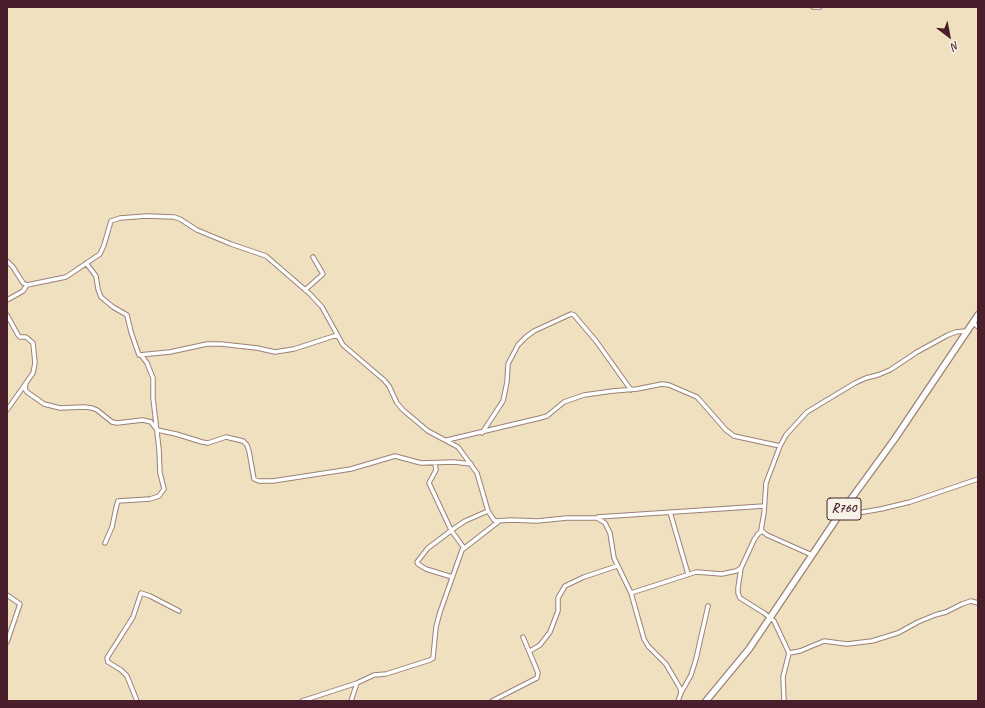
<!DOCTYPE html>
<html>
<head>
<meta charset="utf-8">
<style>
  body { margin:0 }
  #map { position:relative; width:985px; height:708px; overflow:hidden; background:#efe0c0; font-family:Caveat,sans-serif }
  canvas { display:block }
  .frame { position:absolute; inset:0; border:8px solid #4a1f2b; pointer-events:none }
  .north { position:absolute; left:929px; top:16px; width:40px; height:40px; -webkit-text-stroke:3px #f7f3e8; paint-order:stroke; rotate:148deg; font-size:11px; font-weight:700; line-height:16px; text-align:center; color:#4a1f2b }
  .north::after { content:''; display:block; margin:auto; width:14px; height:18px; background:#4a1f2b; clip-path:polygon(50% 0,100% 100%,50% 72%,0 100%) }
</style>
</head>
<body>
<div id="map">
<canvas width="985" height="708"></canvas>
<div class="frame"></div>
<div class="north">N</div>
</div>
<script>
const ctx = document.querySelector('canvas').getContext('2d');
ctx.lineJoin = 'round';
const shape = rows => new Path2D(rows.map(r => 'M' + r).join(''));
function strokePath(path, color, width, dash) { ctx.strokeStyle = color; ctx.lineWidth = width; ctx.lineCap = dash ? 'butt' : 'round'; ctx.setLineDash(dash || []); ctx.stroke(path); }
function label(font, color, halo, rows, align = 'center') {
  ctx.font = font + ' Caveat,sans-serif'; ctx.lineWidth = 4; ctx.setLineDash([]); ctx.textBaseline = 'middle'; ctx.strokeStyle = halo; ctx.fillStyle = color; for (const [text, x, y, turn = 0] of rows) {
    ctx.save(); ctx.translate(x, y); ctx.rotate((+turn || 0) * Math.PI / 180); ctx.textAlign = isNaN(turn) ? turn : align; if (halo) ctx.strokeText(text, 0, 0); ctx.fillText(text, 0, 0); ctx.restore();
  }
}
const street = shape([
  [813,7,820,7],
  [7,261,13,267,23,283,27,285,66,277,100,254,104,245,111,221,120,218,147,216,174,217,180,219,197,230,231,244,266,256,310,294,322,307,343,345,384,380,389,386,397,403,403,410,428,431,458,447,477,473,488,511,494,520,496,521,511,520,537,521,567,518,597,518,605,523,610,533,614,558,631,593,644,639,648,646,666,664,680,688,681,693,678,701],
  [86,263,96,276,98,289,101,297,113,307,127,315,131,332,139,355,170,352,207,344,221,344,257,348,275,352,294,349,337,335],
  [305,290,323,274,313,257],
  [7,300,23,291,27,285],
  [7,315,18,335,20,337,26,337,33,343,35,363,33,373,7,410],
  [972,322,978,327],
  [26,383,25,389,27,392,44,404,60,408,84,407,92,408,97,410,112,422,117,423,143,420,151,422,157,430,176,434,202,442,208,443,226,437,243,441,247,445,249,451,254,479,259,481,273,481,351,469,395,456,421,463,454,462,471,464],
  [482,433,503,401,507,382,508,364,518,345,526,337,534,331,571,314,574,315,596,341,631,390],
  [447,440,540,418,547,416,564,402,584,395,613,391,637,389,662,384,669,385,697,397,726,430,734,436,780,446],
  [435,463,436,470,429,483,451,530,464,548],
  [670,512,688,574],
  [840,516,881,509,910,502,978,479],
  [598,517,764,506],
  [105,543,112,527,116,508,118,501,150,499,159,496,164,489,160,473,159,449,153,398,153,378,147,363,141,355],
  [812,555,767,535,761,530,764,513,766,483,780,446,786,435,807,412,855,383,866,378,878,375,890,370,917,352,948,335,956,332,966,331],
  [741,568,738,588,738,593,740,598,764,613,774,621,789,653,783,677,784,701],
  [452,577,426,569,418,564,417,562,428,548,456,527,465,521,488,511],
  [631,593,696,572,722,574,736,571,741,568,754,540,758,534,762,531],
  [7,595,20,604,7,642],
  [530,651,540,645,550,632,558,611,558,598,565,586,584,577,617,566],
  [789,653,800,651,824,641,847,644,872,641,898,633,918,622,935,615,946,612,962,604,971,601,978,603],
  [681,693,691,675,696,659,708,606],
  [137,701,127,676,121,670,108,662,107,658,133,617,141,593,150,596,179,611],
  [302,701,357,683,374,675,386,674,430,660,433,658,436,627,440,612,462,550,498,522],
  [351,701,357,683],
  [492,701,537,678,538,673,534,663,523,637]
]);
const primary = shape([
  [706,701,749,649,835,521,894,440,978,315]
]);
const shields = [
  [844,509,34]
];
const shieldNames = [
  ["R760",844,509]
];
strokePath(street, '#9c8076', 5.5);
strokePath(primary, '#9c8076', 8);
strokePath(street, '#fff', 3.5);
strokePath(primary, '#fff', 5.5);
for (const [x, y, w] of shields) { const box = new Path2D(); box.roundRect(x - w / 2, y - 11, w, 22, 3); ctx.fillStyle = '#f7f3e8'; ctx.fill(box); strokePath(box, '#4a1f2b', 1); }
label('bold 13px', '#4a1f2b', null, shieldNames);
</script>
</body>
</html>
